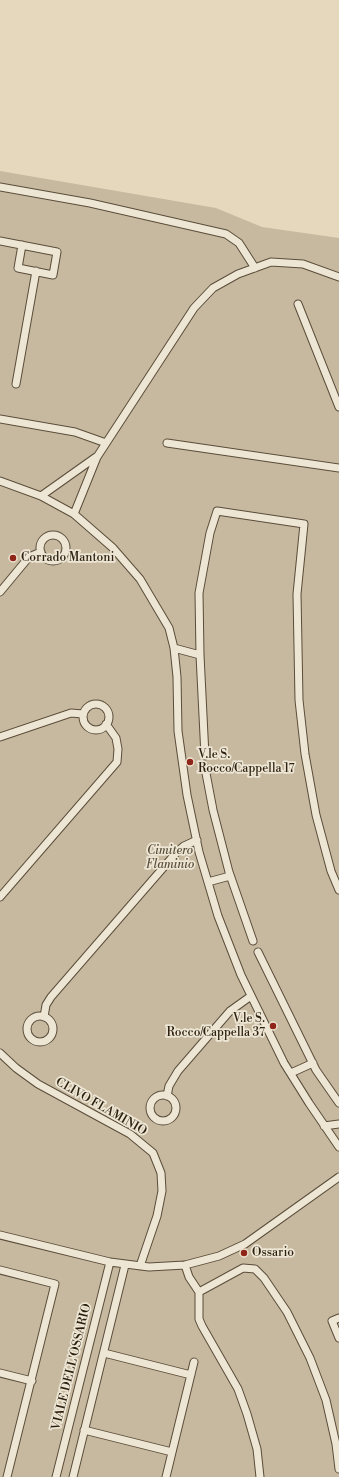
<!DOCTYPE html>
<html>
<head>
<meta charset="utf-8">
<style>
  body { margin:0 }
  canvas { display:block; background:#e5d8bd }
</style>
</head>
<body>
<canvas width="339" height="1477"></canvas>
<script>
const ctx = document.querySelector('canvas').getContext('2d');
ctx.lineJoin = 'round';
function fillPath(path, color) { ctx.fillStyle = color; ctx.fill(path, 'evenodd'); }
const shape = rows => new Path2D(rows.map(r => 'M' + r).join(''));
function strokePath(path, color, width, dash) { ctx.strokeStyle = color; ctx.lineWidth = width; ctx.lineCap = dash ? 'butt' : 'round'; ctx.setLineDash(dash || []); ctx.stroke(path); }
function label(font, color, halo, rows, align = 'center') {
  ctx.font = font + ' "Libre Bodoni",serif'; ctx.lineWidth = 3.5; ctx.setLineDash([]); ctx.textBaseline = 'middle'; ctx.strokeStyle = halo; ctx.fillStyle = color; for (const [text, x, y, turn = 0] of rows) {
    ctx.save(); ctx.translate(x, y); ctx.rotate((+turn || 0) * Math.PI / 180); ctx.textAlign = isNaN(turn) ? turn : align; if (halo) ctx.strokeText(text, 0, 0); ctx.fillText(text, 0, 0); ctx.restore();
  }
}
const green = shape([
  [0,171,216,208,262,227,339,238,339,1477,0,1477]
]);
const lane = shape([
  [0,187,90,203,226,234,239,243,255,268],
  [0,241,57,252,53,275,18,268,22,245],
  [298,304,339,407],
  [16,384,36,271],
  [0,419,75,432,106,443],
  [167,443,339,468],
  [0,481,41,496,74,514,113,548,140,579,169,628,174,648,177,677,178,731,187,795,199,852,218,916,241,975,284,1063,309,1103,339,1147],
  [41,496,96,457],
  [74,514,97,457,194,308,213,288,238,274,271,262,303,264,339,277],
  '40 548a13 13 0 1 1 26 0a13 13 0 1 1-26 0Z',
  [0,592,29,557,41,552],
  [174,648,200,655],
  '83 717a13 13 0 1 1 26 0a13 13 0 1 1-26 0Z',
  [0,737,71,713,83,714],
  [205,756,200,655,199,593,210,533,217,511,304,524,297,594,299,700,305,754,316,815,331,871,339,890],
  [205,768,213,810,229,872,253,941],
  [208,882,230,876],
  [0,897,117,762,118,749,116,738,106,724],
  [258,952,316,1070,339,1103],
  '27 1029a13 13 0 1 1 26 0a13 13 0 1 1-26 0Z',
  [44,1017,46,1005,51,997,176,853,184,846,197,840],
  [0,1053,16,1068,38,1084,130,1134,153,1153,161,1173,162,1191,157,1216,140,1266],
  [291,1073,313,1063],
  '150 1108a13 13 0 1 1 26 0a13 13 0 1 1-26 0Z',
  [167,1096,169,1086,178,1071,230,1011,251,996],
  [324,1126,339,1124],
  [0,1235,110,1262,149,1267,185,1265,219,1256,245,1244,339,1177],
  [185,1265,189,1277,199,1292,199,1319,202,1326,238,1389,247,1414,257,1449,260,1477],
  [0,1270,55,1284,7,1477],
  [199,1292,243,1268,255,1269,264,1278,287,1312,310,1358,326,1400,336,1444,339,1469],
  [339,1318,332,1321,339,1338],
  [104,1353,191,1375],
  [0,1373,32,1381],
  [84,1430,172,1452],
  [56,1477,110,1262],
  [73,1477,125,1265],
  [166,1477,194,1362]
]);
const markers = [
  [13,558,4,"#8f2418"],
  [190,762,4,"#8f2418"],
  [273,1026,4,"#8f2418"],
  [244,1253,4,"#8f2418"]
];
const poiNames = [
  ["Corrado Mantoni",21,558],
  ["V.le S.",198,755],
  ["Rocco/Cappella 17",198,769],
  ["V.le S.",265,1019,"right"],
  ["Rocco/Cappella 37",265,1033,"right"],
  ["Ossario",252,1253]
];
const parkNames = [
  ["Cimitero",170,851],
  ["Flaminio",170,865]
];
const streetNames = [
  ["CLIVO FLAMINIO",101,1107,30],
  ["VIALE DELL'OSSARIO",72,1367,-76]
];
fillPath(green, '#c6b99f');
strokePath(lane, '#5a4d3a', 9);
strokePath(lane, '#eee6d4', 7);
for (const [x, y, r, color] of markers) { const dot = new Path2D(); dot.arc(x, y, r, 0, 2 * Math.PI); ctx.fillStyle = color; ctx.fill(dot); strokePath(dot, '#eee6d4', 1.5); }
label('12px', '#2c1f0f', '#eee6d4', poiNames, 'left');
label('italic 12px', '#5a4d3a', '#eee6d4', parkNames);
label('12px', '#2c1f0f', '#eee6d4', streetNames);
</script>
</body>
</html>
